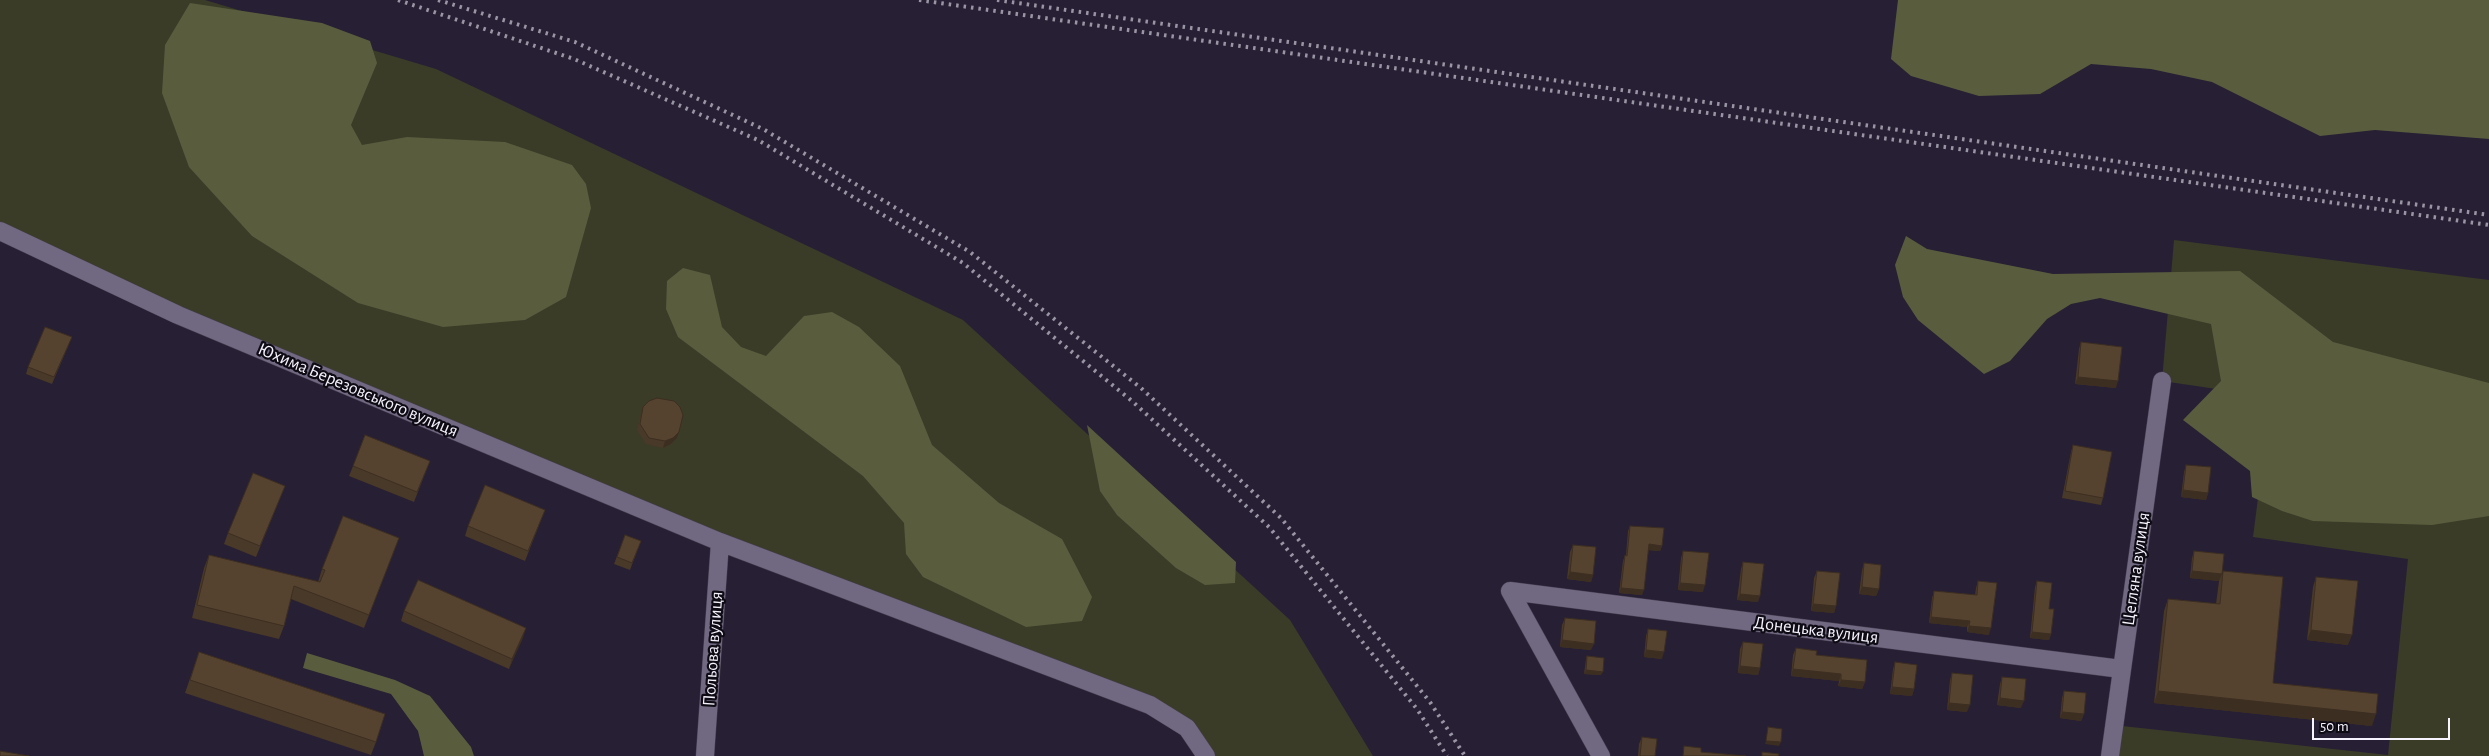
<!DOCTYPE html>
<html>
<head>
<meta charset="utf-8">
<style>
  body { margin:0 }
  #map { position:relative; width:2489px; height:756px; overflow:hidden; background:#271f34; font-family:"Alegreya Sans",sans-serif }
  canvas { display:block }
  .scale { position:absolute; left:2312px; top:718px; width:138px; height:22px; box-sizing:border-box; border:2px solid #f7f3fe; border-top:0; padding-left:6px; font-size:15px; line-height:18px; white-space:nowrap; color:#f7f3fe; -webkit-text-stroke:4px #0e0b14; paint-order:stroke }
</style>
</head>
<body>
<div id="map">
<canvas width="2489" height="756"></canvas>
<div class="scale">50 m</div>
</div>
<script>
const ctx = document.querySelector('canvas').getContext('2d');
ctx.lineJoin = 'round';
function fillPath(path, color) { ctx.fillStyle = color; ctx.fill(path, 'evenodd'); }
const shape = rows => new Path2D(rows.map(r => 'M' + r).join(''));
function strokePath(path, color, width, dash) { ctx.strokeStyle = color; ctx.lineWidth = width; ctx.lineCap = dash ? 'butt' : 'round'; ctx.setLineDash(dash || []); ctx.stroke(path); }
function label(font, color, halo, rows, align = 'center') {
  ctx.font = font + ' "Alegreya Sans",sans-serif'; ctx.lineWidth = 4.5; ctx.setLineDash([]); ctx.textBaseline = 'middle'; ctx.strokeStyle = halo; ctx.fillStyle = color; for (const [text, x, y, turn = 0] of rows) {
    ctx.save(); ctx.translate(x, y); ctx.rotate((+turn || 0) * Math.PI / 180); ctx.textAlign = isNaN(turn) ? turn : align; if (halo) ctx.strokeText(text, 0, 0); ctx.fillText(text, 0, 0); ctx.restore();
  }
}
const green = shape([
  [0,0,205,0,436,69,963,320,1290,620,1373,756,1206,756,1187,728,720,542,0,231],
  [2174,240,2489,280,2489,756,2110,756,2113,725,2388,755,2408,559,2253,537,2271,397,2162,381]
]);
const forest = shape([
  [1898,0,2489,0,2489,139,2375,130,2320,136,2212,82,2151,69,2091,64,2040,94,1979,96,1911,76,1891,59],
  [190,3,322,23,370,41,377,63,351,125,362,145,407,137,505,142,572,165,586,184,591,208,566,297,525,320,443,327,358,303,252,236,189,167,162,93,165,45],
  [1906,236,1927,249,2053,274,2240,271,2333,342,2489,383,2489,516,2432,525,2313,521,2282,511,2252,497,2250,471,2183,420,2221,381,2211,324,2100,298,2071,304,2047,319,2010,361,1984,374,1918,320,1903,297,1895,265],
  [683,268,710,275,722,327,741,347,766,356,804,316,832,312,859,327,900,366,932,445,999,503,1062,539,1092,597,1082,621,1026,627,923,577,906,554,904,523,863,476,678,337,666,309,667,281],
  [1087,425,1236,562,1235,583,1205,585,1176,568,1117,515,1100,491],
  [307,653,395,680,430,696,471,747,474,756,424,756,418,731,391,694,303,668]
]);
const street = shape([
  [0,231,178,315,720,542,1150,705,1187,728,1206,756],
  [1510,591,2121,669],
  [1510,591,1601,756],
  [705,756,720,542],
  [2110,756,2162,381]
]);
const rail = shape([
  [398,0,574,59,758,140,963,263,1132,401,1269,527,1417,709,1447,756],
  [438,0,575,42,763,129,970,252,1141,388,1281,518,1430,702,1465,756],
  [919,0,2489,225],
  [997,0,2489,215]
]);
const wall = shape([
  [2081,342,2116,388,2075,384,2079,349],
  [69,344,52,384,26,374,28,367],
  [643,407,677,438,671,444,663,448,646,444,637,430,641,414],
  [2073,445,2103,498,2101,505,2062,498,2071,452],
  [430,461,414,502,349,476,353,466],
  [2186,465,2208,493,2206,500,2181,497,2184,472],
  [285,486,256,557,224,544,228,533],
  [545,510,525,561,465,536,468,526],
  [1630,526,1662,546,1660,551,1648,550,1642,595,1619,593,1623,561,1625,555,1626,555,1628,531],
  [625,535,641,541,630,570,614,564],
  [1573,545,1593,575,1591,582,1567,579,1570,552],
  [394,551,364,628,291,599,284,626,279,639,192,618,204,568,209,555,318,582,322,569],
  [1683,551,1703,592,1678,590,1681,558],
  [2194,551,2222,573,2273,683,2372,726,2154,703,2164,611,2168,599,2216,604,2219,581,2190,578,2192,558],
  [1743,562,1758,602,1737,600,1741,569],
  [1864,563,1879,589,1876,596,1859,594,1862,570],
  [1817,571,1836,606,1834,613,1811,611,1814,578],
  [2316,577,2348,645,2307,640,2313,587],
  [1978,581,1989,635,1967,632,1967,627,1929,623,1932,598,1934,591,1975,595,1976,588],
  [2037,581,2049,609,2051,634,2049,640,2030,638,2035,587],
  [404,611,526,628,509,669,401,621],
  [1565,618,1591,650,1560,647,1562,625],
  [1648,629,1662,659,1644,657,1646,636],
  [1743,642,1760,668,1758,675,1738,673,1740,649],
  [1796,648,1816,655,1865,682,1862,689,1838,686,1839,681,1791,676,1793,655],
  [199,652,376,742,371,755,185,693],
  [1587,656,1601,675,1584,674,1586,659],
  [1895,662,1914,689,1912,696,1890,694,1893,669],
  [1952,673,1967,712,1947,710,1950,680],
  [2002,677,2021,708,1997,705,2000,684],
  [2064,691,2084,714,2081,721,2060,718,2062,698],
  [1642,737,1655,756,1638,756,1639,744]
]);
const shadedWall = shape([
  [2078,377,2118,381,2116,388,2075,384],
  [679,432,677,438,671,444,663,448,665,441],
  [2183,490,2208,493,2206,500,2181,497],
  [1649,544,1662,546,1660,551,1647,550],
  [2192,571,2222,574,2219,581,2190,578],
  [1570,572,1593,575,1591,582,1567,579],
  [1680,583,1705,585,1703,592,1678,590],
  [1862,587,1879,589,1876,596,1859,594],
  [1621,588,1644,590,1642,595,1619,593],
  [1740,594,1760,596,1758,602,1737,600],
  [1813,604,1836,606,1834,613,1811,611],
  [1931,617,1970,621,1967,627,1929,623],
  [1969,626,1991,628,1989,635,1967,632],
  [526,628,523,638,509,669,512,659],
  [2311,630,2352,635,2348,645,2307,640],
  [2032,632,2051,634,2049,640,2030,638],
  [1562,640,1594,644,1591,650,1560,647],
  [1646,650,1664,652,1662,659,1644,657],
  [1740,666,1760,668,1758,675,1738,673],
  [1793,669,1841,674,1839,681,1791,676],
  [1586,670,1603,672,1601,675,1584,674],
  [1841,680,1865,682,1862,689,1838,686],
  [1892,687,1914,689,1912,696,1890,694],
  [2158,691,2376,714,2372,726,2154,703],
  [2000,698,2024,701,2021,708,1997,705],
  [1949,703,1970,705,1967,712,1947,710],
  [2062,712,2084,714,2081,721,2060,718],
  [1766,741,1781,742,1779,746,1765,744]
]);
const building = shape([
  [45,327,72,337,54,377,28,367,45,327],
  [2081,342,2122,347,2118,381,2078,377,2081,342],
  [657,398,674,401,680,407,683,415,679,432,673,438,665,441,649,438,640,424,643,407,649,401,657,398],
  [365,435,430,461,417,492,353,466,365,435],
  [2073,445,2112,452,2103,498,2065,491,2073,445],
  [2186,465,2211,467,2208,493,2183,490,2186,465],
  [253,473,285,486,260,546,228,533,253,473],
  [485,485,545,510,528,551,468,526,485,485],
  [343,516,399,538,369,615,294,586,284,626,197,605,209,555,320,582,325,570,322,569,343,516],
  [1630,526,1664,528,1662,546,1649,544,1644,590,1621,588,1625,555,1627,556,1630,526],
  [625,535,641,541,632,563,617,557,625,535],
  [1573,545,1596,547,1593,575,1570,572,1573,545],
  [1683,551,1709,553,1705,585,1680,583,1683,551],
  [2194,551,2224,554,2222,574,2192,571,2194,551],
  [1743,562,1764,564,1760,596,1740,594,1743,562],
  [1864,563,1881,565,1879,589,1862,587,1864,563],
  [1817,571,1840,573,1836,606,1813,604,1817,571],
  [2223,571,2283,577,2273,683,2378,694,2376,714,2158,691,2168,599,2220,604,2223,571],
  [2316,577,2358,581,2352,635,2311,630,2316,577],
  [418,580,526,628,512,659,404,611,418,580],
  [1978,581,1997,583,1991,628,1969,626,1970,621,1931,617,1934,591,1977,595,1978,581],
  [2037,581,2052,583,2049,609,2054,609,2051,634,2032,632,2037,581],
  [1565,618,1596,621,1594,644,1562,640,1565,618],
  [1648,629,1667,631,1664,652,1646,650,1648,629],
  [1743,642,1763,644,1760,668,1740,666,1743,642],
  [1796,648,1817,651,1816,655,1867,660,1865,682,1841,680,1841,674,1793,669,1796,648],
  [199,652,385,714,376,742,190,680,199,652],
  [1587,656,1604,658,1603,672,1586,670,1587,656],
  [1895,662,1917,665,1914,689,1892,687,1895,662],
  [1952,673,1973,675,1970,705,1949,703,1952,673],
  [2002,677,2026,679,2024,701,2000,698,2002,677],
  [2064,691,2086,693,2084,714,2062,712,2064,691],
  [1768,727,1782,729,1781,742,1766,741,1768,727],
  [1642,737,1657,739,1655,756,1640,756,1642,737],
  [1684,746,1701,748,1701,752,1746,756,1683,756,1684,746],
  [0,751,29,756,0,756,0,751],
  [1762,752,1779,754,1778,756,1762,756,1762,752]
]);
const streetNames = [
  ["Юхима Березовського вулиця",358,390,23],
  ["Цегляна вулиця",2136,569,-82],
  ["Донецька вулиця",1816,630,7],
  ["Польова вулиця",713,649,-86]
];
fillPath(green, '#3a3c28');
fillPath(forest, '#595d3d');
strokePath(street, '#433c4d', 19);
strokePath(street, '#716881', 18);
strokePath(rail, '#9a95a4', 4, [2.5, 5]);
fillPath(wall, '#493928');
fillPath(shadedWall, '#3c2e21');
fillPath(building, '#55422f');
strokePath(building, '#3c2e21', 1);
label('18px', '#f7f3fe', '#0e0b14', streetNames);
</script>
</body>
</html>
